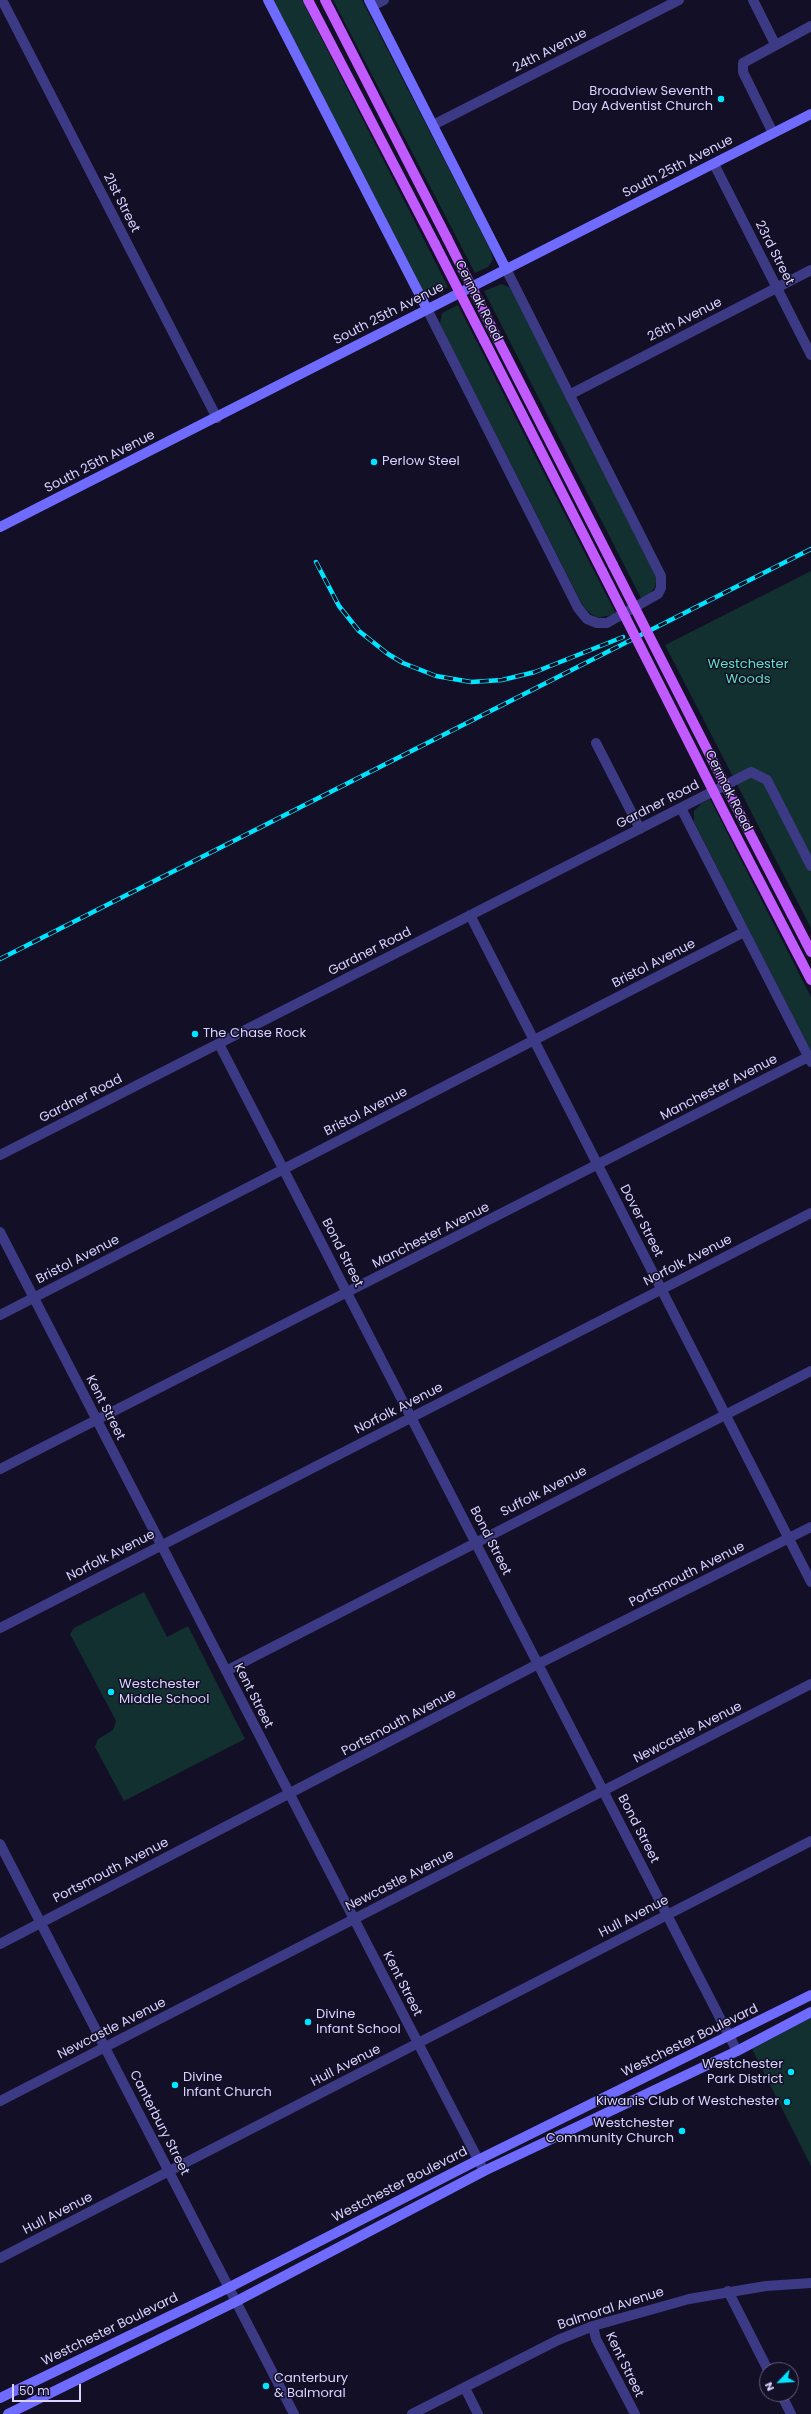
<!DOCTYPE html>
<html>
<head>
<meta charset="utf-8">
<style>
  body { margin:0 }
  #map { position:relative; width:811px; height:2414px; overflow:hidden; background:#130f26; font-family:Poppins,sans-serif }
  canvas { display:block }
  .north { position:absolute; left:759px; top:2362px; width:40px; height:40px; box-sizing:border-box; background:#130f26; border:1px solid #625e7d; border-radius:50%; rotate:245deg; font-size:11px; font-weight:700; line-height:16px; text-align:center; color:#d9d4ff }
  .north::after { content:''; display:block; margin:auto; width:14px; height:18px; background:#00e5ff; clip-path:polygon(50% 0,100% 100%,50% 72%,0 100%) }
  .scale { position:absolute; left:12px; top:2384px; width:69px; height:18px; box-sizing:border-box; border:2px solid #d9d4ff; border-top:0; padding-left:5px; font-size:12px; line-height:14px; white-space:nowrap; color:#d9d4ff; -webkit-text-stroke:3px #130f26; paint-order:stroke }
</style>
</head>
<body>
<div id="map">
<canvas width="811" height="2414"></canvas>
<div class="north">N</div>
<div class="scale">50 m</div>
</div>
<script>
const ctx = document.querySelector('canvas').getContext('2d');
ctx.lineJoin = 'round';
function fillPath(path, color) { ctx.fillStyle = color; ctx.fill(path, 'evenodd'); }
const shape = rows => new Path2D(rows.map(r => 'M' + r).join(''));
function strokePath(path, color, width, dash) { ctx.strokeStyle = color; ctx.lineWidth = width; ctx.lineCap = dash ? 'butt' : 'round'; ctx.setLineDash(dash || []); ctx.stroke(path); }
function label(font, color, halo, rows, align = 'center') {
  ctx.font = font + ' Poppins,sans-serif'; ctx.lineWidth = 3; ctx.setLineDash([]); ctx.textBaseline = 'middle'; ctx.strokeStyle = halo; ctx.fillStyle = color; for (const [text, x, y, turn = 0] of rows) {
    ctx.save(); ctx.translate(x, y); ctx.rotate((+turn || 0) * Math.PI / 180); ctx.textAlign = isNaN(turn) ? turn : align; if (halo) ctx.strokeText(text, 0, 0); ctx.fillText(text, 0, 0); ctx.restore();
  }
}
const green = shape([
  [273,0,302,0,448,287,432,295,424,294],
  [333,0,362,0,490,249,493,259,488,267,475,273],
  [502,284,510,288,653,569,657,578,655,587,649,595,642,600,484,291],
  [458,305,616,614,597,618,591,614,583,606,440,324,442,313],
  [811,571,811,928,665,645],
  [710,799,811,997,811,1051,694,822,694,811,702,803],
  [144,1592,167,1637,188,1626,245,1739,124,1801,95,1747,98,1739,113,1730,116,1721,70,1634,74,1628],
  [811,2018,811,2166,752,2049]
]);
const street = shape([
  [2,0,217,418],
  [753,0,775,44],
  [372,6,384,0],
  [433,125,679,0],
  [773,133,743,72,743,63,811,26],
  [714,164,811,355],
  [427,309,578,608,587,619,597,623,607,623,658,594,661,588,661,576,506,269],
  [571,394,811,270],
  [596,743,640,829],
  [681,808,811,1062],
  [470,915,811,1582],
  [219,1044,737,2051],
  [0,1155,751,772,767,780,811,866],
  [0,1232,484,2171],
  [0,1315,744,932],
  [0,1469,808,1057],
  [0,1628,811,1213],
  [226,1671,811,1371],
  [0,1844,294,2414],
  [0,1944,538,1664,811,1527],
  [0,2101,811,1684],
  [0,2258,811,1841],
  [728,2291,768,2370],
  [593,2326,596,2339,635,2414],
  [465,2388,478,2414],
  [781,2394,791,2414],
  [412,2414,558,2340,593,2326,689,2299,766,2286,811,2283]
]);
const secondary = shape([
  [268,0,427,309],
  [369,0,506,269],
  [0,527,811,114],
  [0,2398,228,2288,478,2160,811,1995],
  [8,2414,235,2302,484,2171,737,2051,811,2012]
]);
const primary = shape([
  [308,0,435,244],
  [325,0,447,238],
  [495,334,613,565],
  [484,340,602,571],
  [744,822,811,952],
  [732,828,811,980]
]);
const rail = shape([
  [316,562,339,606,359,631,388,654,403,663,436,676,471,682,502,680,535,672,623,637],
  [0,959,811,549]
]);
const primaryBridge = shape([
  [447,238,495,334],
  [435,244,484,340],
  [613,565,744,822],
  [602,571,732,828]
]);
const markers = [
  [721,99,4,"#00e5ff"],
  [374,462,4,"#00e5ff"],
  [195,1034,4,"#00e5ff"],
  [111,1692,4,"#00e5ff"],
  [308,2022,4,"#00e5ff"],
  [791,2072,4,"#00e5ff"],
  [175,2085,4,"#00e5ff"],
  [787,2102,4,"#00e5ff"],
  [682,2131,4,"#00e5ff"],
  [266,2386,4,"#00e5ff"]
];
const streetNames = [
  ["24th Avenue",550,51,-27],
  ["South 25th Avenue",678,167,-27],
  ["21st Street",121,203,63],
  ["23rd Street",774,253,63],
  ["Cermak Road",478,301,63],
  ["South 25th Avenue",389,314,-27],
  ["26th Avenue",685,320,-27],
  ["South 25th Avenue",100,462,-27],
  ["Cermak Road",728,791,63],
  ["Gardner Road",658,805,-27],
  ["Gardner Road",370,952,-27],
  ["Bristol Avenue",654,964,-27],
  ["Manchester Avenue",719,1088,-27],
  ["Gardner Road",81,1099,-27],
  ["Bristol Avenue",366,1112,-27],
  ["Dover Street",641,1221,63],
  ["Manchester Avenue",431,1236,-27],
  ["Bond Street",342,1253,63],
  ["Bristol Avenue",78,1260,-27],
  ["Norfolk Avenue",688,1261,-27],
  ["Kent Street",105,1408,63],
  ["Norfolk Avenue",399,1409,-27],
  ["Suffolk Avenue",544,1492,-27],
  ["Bond Street",490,1541,63],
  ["Norfolk Avenue",111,1556,-27],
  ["Portsmouth Avenue",687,1575,-27],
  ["Kent Street",253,1696,63],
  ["Portsmouth Avenue",399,1723,-28],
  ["Newcastle Avenue",688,1733,-27],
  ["Bond Street",638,1829,63],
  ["Portsmouth Avenue",111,1871,-27],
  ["Newcastle Avenue",400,1881,-27],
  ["Hull Avenue",634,1917,-27],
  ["Kent Street",402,1984,63],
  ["Newcastle Avenue",112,2029,-27],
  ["Westchester Boulevard",690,2041,-26],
  ["Hull Avenue",346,2066,-27],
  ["Canterbury Street",159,2123,63],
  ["Westchester Boulevard",400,2185,-27],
  ["Hull Avenue",58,2214,-27],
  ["Balmoral Avenue",611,2309,-18],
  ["Westchester Boulevard",110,2330,-26],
  ["Kent Street",624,2365,64]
];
const poiNames = [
  ["Broadview Seventh",713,92,"right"],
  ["Day Adventist Church",713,107,"right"],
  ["Perlow Steel",382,462],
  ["The Chase Rock",203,1034],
  ["Westchester",119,1685],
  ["Middle School",119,1700],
  ["Divine",316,2015],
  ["Infant School",316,2030],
  ["Westchester",783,2065,"right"],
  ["Park District",783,2080,"right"],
  ["Divine",183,2078],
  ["Infant Church",183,2093],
  ["Kiwanis Club of Westchester",779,2102,"right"],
  ["Westchester",674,2124,"right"],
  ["Community Church",674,2139,"right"],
  ["Canterbury",274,2379],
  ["& Balmoral",274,2394]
];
const parkNames = [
  ["Westchester",748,665],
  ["Woods",748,680]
];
fillPath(green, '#12302f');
strokePath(street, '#3d3a85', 10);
strokePath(secondary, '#6f6bff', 10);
strokePath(primary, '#c25bff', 10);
strokePath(rail, '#00e5ff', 4.5);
strokePath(rail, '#130f26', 3, [9]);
strokePath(primaryBridge, '#c25bff', 10);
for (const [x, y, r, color] of markers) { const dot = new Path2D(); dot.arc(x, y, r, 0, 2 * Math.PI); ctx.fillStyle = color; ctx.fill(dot); strokePath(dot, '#130f26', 1.5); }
label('13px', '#d9d4ff', '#130f26', streetNames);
label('13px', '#d9d4ff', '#130f26', poiNames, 'left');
label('13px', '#5fe0c0', '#130f26', parkNames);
</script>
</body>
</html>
